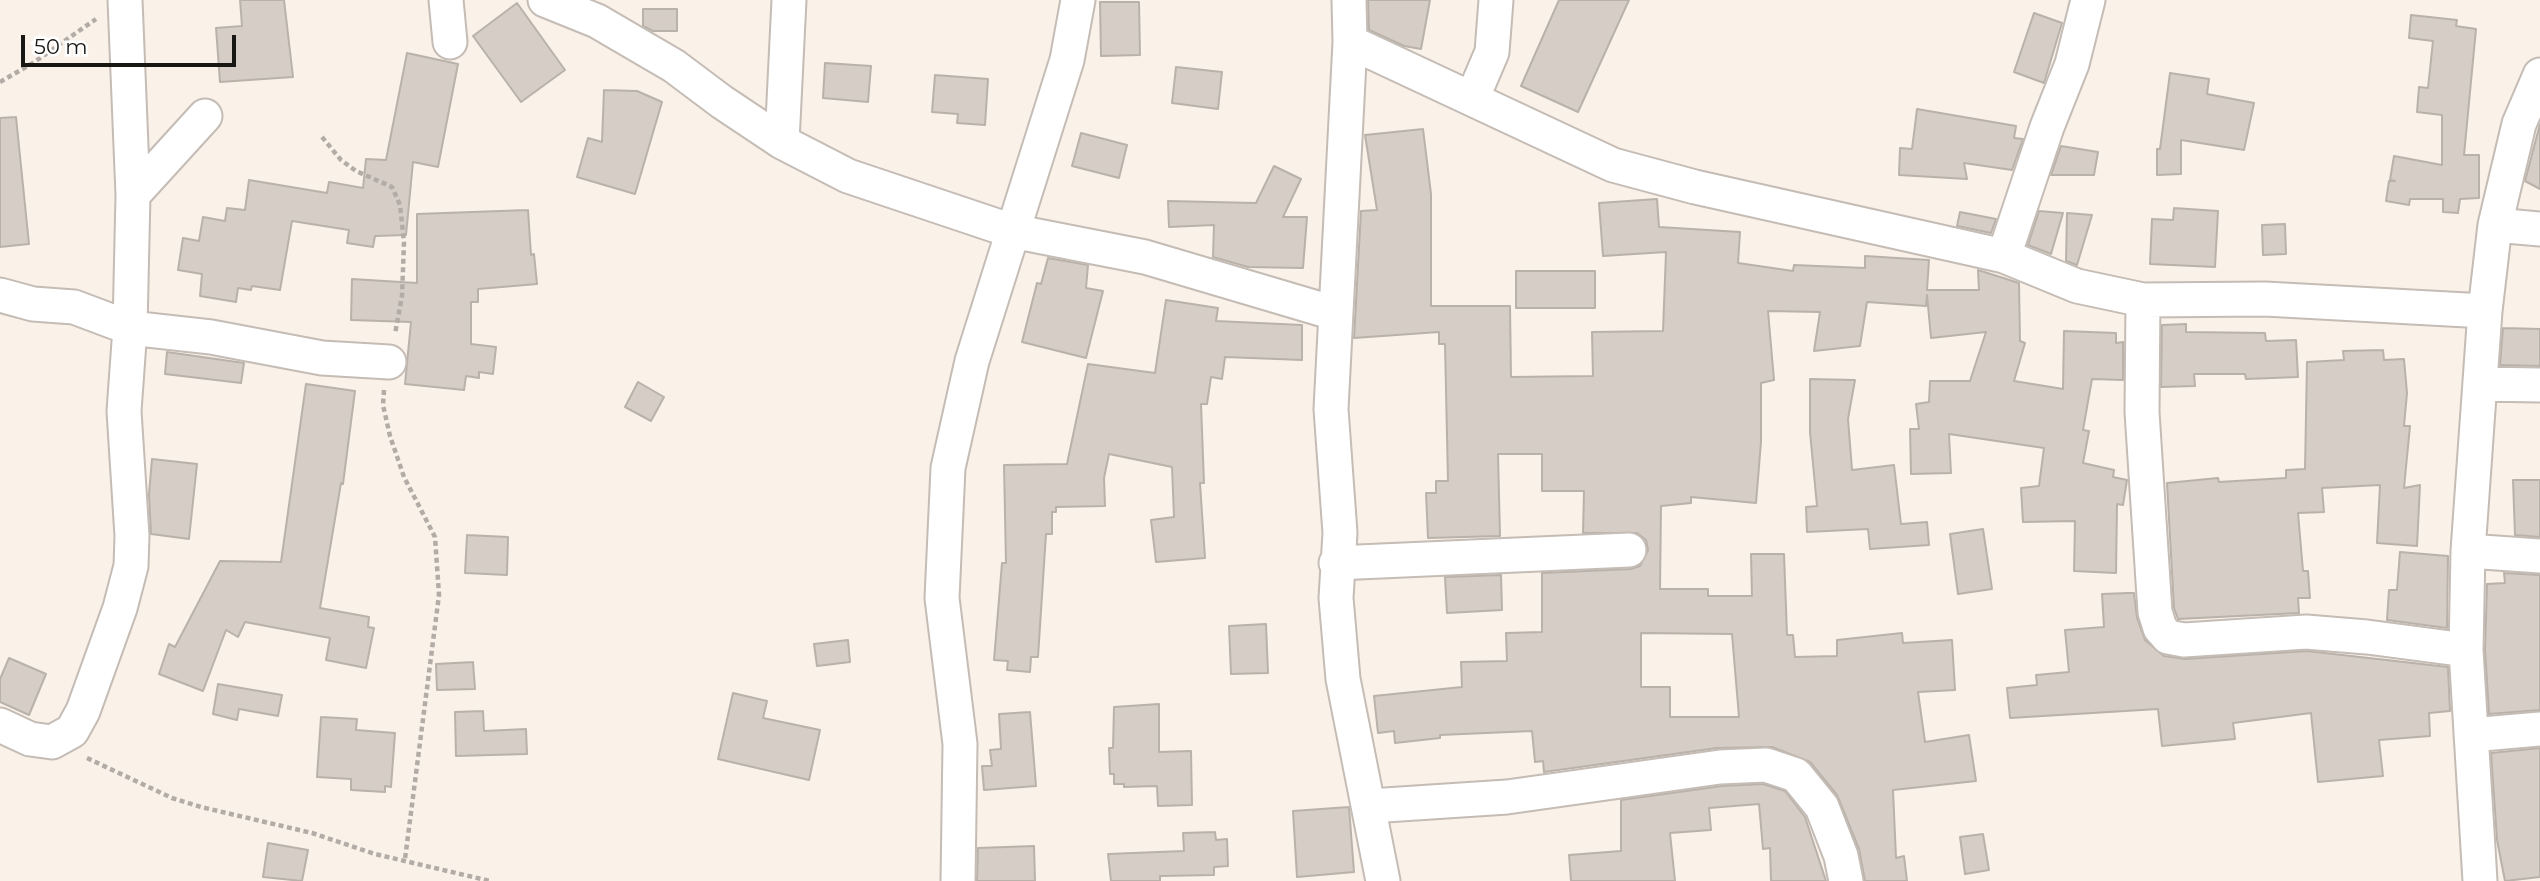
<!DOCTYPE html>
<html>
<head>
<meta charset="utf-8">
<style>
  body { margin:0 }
  #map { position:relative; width:2540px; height:881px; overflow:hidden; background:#faf1e9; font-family:Montserrat,sans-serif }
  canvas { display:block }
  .scale { position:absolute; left:21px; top:35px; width:215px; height:32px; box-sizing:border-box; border:4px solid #191714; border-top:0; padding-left:9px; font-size:21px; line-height:24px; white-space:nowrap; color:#191714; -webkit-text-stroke:5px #fff; paint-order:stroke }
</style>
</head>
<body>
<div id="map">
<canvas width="2540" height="881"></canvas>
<div class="scale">50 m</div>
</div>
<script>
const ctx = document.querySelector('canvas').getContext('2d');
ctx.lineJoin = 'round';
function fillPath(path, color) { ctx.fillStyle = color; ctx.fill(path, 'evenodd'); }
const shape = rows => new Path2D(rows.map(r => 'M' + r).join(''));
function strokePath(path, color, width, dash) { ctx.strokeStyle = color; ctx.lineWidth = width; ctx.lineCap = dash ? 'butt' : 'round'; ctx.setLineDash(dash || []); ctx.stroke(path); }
const building = shape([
  [240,0,284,0,293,77,220,82,216,28,242,26,240,0],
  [1368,0,1430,0,1421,49,1404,46,1369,30,1368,0],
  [1559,0,1629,0,1578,112,1521,86,1559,0],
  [1100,2,1139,2,1140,55,1101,56,1100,2],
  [517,3,565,70,521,102,473,36,517,3],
  [643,9,677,9,677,31,653,31,643,26,643,9],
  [2034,13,2062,23,2044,83,2014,72,2034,13],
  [2411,15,2457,20,2456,26,2476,29,2464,155,2479,155,2479,198,2460,199,2458,213,2443,212,2443,199,2410,199,2409,205,2386,201,2389,181,2395,181,2390,180,2394,156,2442,165,2442,115,2417,112,2419,87,2428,88,2433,41,2409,38,2411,15],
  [407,53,458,64,438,167,413,162,406,235,375,236,373,247,347,243,349,230,292,221,280,290,252,286,251,290,238,288,236,302,200,296,202,274,178,270,183,238,199,241,203,217,225,221,227,208,245,210,249,180,327,193,329,182,363,188,366,159,386,160,407,53],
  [825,63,871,66,868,102,823,98,825,63],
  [1176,67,1222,72,1218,109,1172,103,1176,67],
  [2170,73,2209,79,2207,94,2254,103,2244,150,2181,140,2181,174,2157,175,2157,149,2160,149,2170,73],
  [935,75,988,79,985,125,957,123,958,114,932,112,935,75],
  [604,90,637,91,662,102,635,194,577,177,588,138,602,142,604,90],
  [1917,109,2016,126,2014,138,2023,139,2012,170,1964,163,1967,179,1899,175,1900,148,1912,149,1917,109],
  [16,117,29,244,0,247,0,118,16,117],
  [2540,124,2540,189,2525,181,2540,124],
  [1423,129,1431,194,1431,306,1510,306,1511,377,1593,376,1592,332,1663,331,1666,252,1603,256,1599,203,1657,199,1659,227,1740,232,1738,263,1793,271,1794,265,1865,268,1865,256,1929,260,1927,290,1979,290,1978,270,2019,283,2020,341,2025,343,2014,381,2063,389,2064,331,2116,333,2116,343,2123,342,2123,380,2092,379,2083,430,2089,431,2083,463,2114,470,2113,477,2127,480,2123,505,2117,504,2116,573,2074,571,2075,521,2023,522,2021,488,2039,486,2044,448,1949,434,1951,473,1911,474,1910,429,1919,429,1916,404,1929,402,1930,381,1970,381,1986,332,1931,338,1927,295,1926,306,1867,302,1860,346,1814,351,1820,312,1768,311,1774,380,1761,383,1761,442,1756,503,1691,497,1691,503,1661,506,1660,589,1708,589,1708,596,1752,596,1751,554,1784,554,1787,635,1793,635,1795,657,1837,656,1837,640,1902,633,1903,643,1952,640,1955,690,1918,692,1925,742,1969,735,1976,781,1893,790,1896,858,1904,856,1907,881,1865,881,1859,849,1837,795,1810,762,1772,747,1717,748,1544,772,1543,761,1535,762,1532,731,1440,735,1440,738,1395,743,1394,731,1378,733,1374,696,1462,687,1461,662,1507,661,1506,633,1542,632,1542,573,1631,569,1640,566,1648,550,1646,540,1637,533,1583,533,1584,491,1542,491,1542,454,1498,454,1500,536,1428,538,1426,493,1436,493,1436,481,1448,481,1445,344,1439,344,1439,332,1354,338,1361,211,1377,210,1365,135,1423,129],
  [1641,633,1732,634,1739,717,1670,717,1670,687,1641,687,1641,633],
  [1081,133,1127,145,1119,178,1072,166,1081,133],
  [2061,146,2098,152,2094,175,2051,175,2061,146],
  [1274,166,1301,179,1283,217,1307,217,1303,268,1248,267,1213,257,1214,225,1169,227,1168,201,1256,203,1274,166],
  [2174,208,2218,211,2215,267,2150,264,2152,219,2173,220,2174,208],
  [528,210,531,255,534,254,537,284,478,289,478,302,471,302,471,344,496,347,493,374,479,372,479,378,466,376,464,390,405,384,411,322,351,320,352,279,417,283,417,214,528,210],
  [2039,211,2063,213,2051,254,2028,245,2039,211],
  [1960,212,1996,219,1991,233,1957,226,1960,212],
  [2067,213,2092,215,2077,265,2066,261,2067,213],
  [2285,224,2286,254,2263,255,2262,225,2285,224],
  [1048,258,1088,265,1086,288,1103,291,1086,358,1022,342,1037,283,1041,284,1048,258],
  [1516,271,1595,271,1595,308,1516,308,1516,271],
  [1166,300,1218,308,1216,321,1302,325,1302,360,1225,357,1222,379,1211,377,1207,404,1201,404,1204,483,1200,483,1205,558,1156,562,1151,520,1174,517,1172,467,1109,454,1104,478,1105,506,1056,507,1056,512,1052,512,1052,534,1046,534,1038,657,1031,657,1030,672,1007,670,1008,661,994,660,1002,563,1006,563,1004,465,1067,464,1088,364,1155,373,1166,300],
  [2186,324,2186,332,2265,333,2266,341,2296,340,2298,377,2246,379,2245,374,2194,374,2195,386,2161,387,2162,325,2186,324],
  [2503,328,2540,329,2540,366,2500,365,2503,328],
  [2383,350,2384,360,2404,359,2407,393,2404,426,2410,426,2404,488,2420,485,2417,546,2377,543,2380,485,2322,488,2324,512,2298,513,2303,571,2308,571,2310,598,2298,598,2299,613,2178,619,2174,608,2167,483,2218,478,2219,482,2286,478,2286,470,2305,469,2307,362,2344,360,2343,351,2383,350],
  [167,352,244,363,241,383,165,374,167,352],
  [1810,379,1855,380,1848,419,1852,470,1894,465,1901,524,1927,522,1929,545,1870,549,1868,529,1807,532,1806,507,1817,506,1810,432,1810,379],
  [638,382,664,397,651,421,625,407,638,382],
  [306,384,355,391,343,484,341,483,320,608,369,617,368,627,374,628,366,668,326,660,330,638,245,622,238,637,226,630,203,691,159,674,169,644,175,647,220,561,281,562,306,384],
  [152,459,197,464,189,539,151,534,149,494,152,459],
  [2513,480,2540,480,2540,537,2515,535,2513,480],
  [1983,529,1992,589,1958,594,1950,534,1983,529],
  [467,535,508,537,507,575,465,573,467,535],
  [2400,552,2448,556,2447,628,2387,620,2389,590,2397,590,2400,552],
  [2504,573,2540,575,2540,710,2489,714,2485,650,2487,584,2505,583,2504,573],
  [1501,575,1502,610,1447,613,1445,577,1501,575],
  [2128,593,2134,593,2137,618,2145,640,2164,656,2185,659,2307,651,2448,667,2450,711,2429,713,2430,736,2379,740,2383,776,2318,782,2311,713,2233,723,2235,739,2162,746,2158,709,2010,718,2007,688,2037,685,2036,675,2069,672,2065,630,2104,627,2102,594,2128,593],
  [1266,624,1268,673,1231,674,1229,626,1266,624],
  [848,640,850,662,817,666,814,644,848,640],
  [9,658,46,674,29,715,0,702,0,679,9,658],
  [473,662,475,689,437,690,436,664,473,662],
  [218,684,282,695,278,716,239,709,237,720,213,714,218,684],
  [733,693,767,701,763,718,820,730,809,780,718,759,733,693],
  [1159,704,1159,752,1191,751,1192,805,1158,806,1157,786,1124,787,1124,784,1114,784,1114,774,1110,774,1109,748,1113,748,1114,707,1159,704],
  [483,711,484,731,526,729,527,754,456,756,455,712,483,711],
  [1030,712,1036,786,984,790,982,766,992,766,990,750,1001,749,999,714,1030,712],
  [321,717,357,719,356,730,395,733,391,787,385,786,385,792,351,790,351,779,317,777,321,717],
  [2540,748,2540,877,2505,881,2497,840,2491,753,2540,748],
  [1763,784,1785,791,1805,817,1826,881,1771,881,1770,848,1763,849,1759,804,1709,808,1711,830,1670,833,1675,881,1571,881,1569,855,1621,851,1621,800,1722,786,1763,784],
  [1349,807,1354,872,1297,877,1293,811,1349,807],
  [1215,832,1216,840,1227,839,1228,866,1214,867,1214,875,1160,876,1160,881,1111,881,1108,854,1184,851,1183,833,1215,832],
  [1983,834,1989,870,1965,874,1960,837,1983,834],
  [268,843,308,850,302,881,263,877,268,843],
  [1034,846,1035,881,977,881,978,848,1034,846]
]);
const path = shape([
  [0,82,33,63,96,19],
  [322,137,341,160,356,171,392,187,400,205,404,242,402,296,395,334],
  [384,390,383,405,390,436,404,477,435,537,439,595,405,859],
  [87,758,172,798,201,807,312,833,375,854,490,881]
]);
const minor = shape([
  [125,0,133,195],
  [446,0,450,42],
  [545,0,597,21,674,66,722,102,782,142,848,176,1012,231,1145,257,1334,313],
  [1349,0,1350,42,1331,409,1340,533,1336,598,1343,679,1383,881],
  [1350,42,1613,165,1695,187,2004,256,2077,286,2143,300,2265,299,2485,311],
  [1472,99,1492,52,1496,0],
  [782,142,789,0],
  [2495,225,2540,229],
  [2004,256,2047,127,2072,64,2088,0],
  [0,295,33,304,74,307,130,328,211,337,322,358,389,362],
  [2143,300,2142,412,2155,612,2160,628,2168,637,2184,640,2306,632,2367,637,2466,650],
  [2480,384,2540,385],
  [2468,551,2540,556],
  [1336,563,1629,550],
  [0,725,30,739,52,742,72,731,83,711,120,608,131,566,132,536,124,411,130,328,133,195,205,116],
  [2471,735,2540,729],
  [1370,806,1507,797,1720,767,1766,765,1796,775,1822,807,1841,856,1846,881],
  [958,881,960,744,942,598,948,468,972,361,1067,60,1078,0],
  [2480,881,2466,650,2468,551,2485,311,2495,225,2519,124,2540,75]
]);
fillPath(building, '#d5cdc6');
strokePath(building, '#b9b2aa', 2);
strokePath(minor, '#c4bcb5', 37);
strokePath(path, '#b3aca6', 4.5, [5, 3.5]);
strokePath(minor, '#fff', 33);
</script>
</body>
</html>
